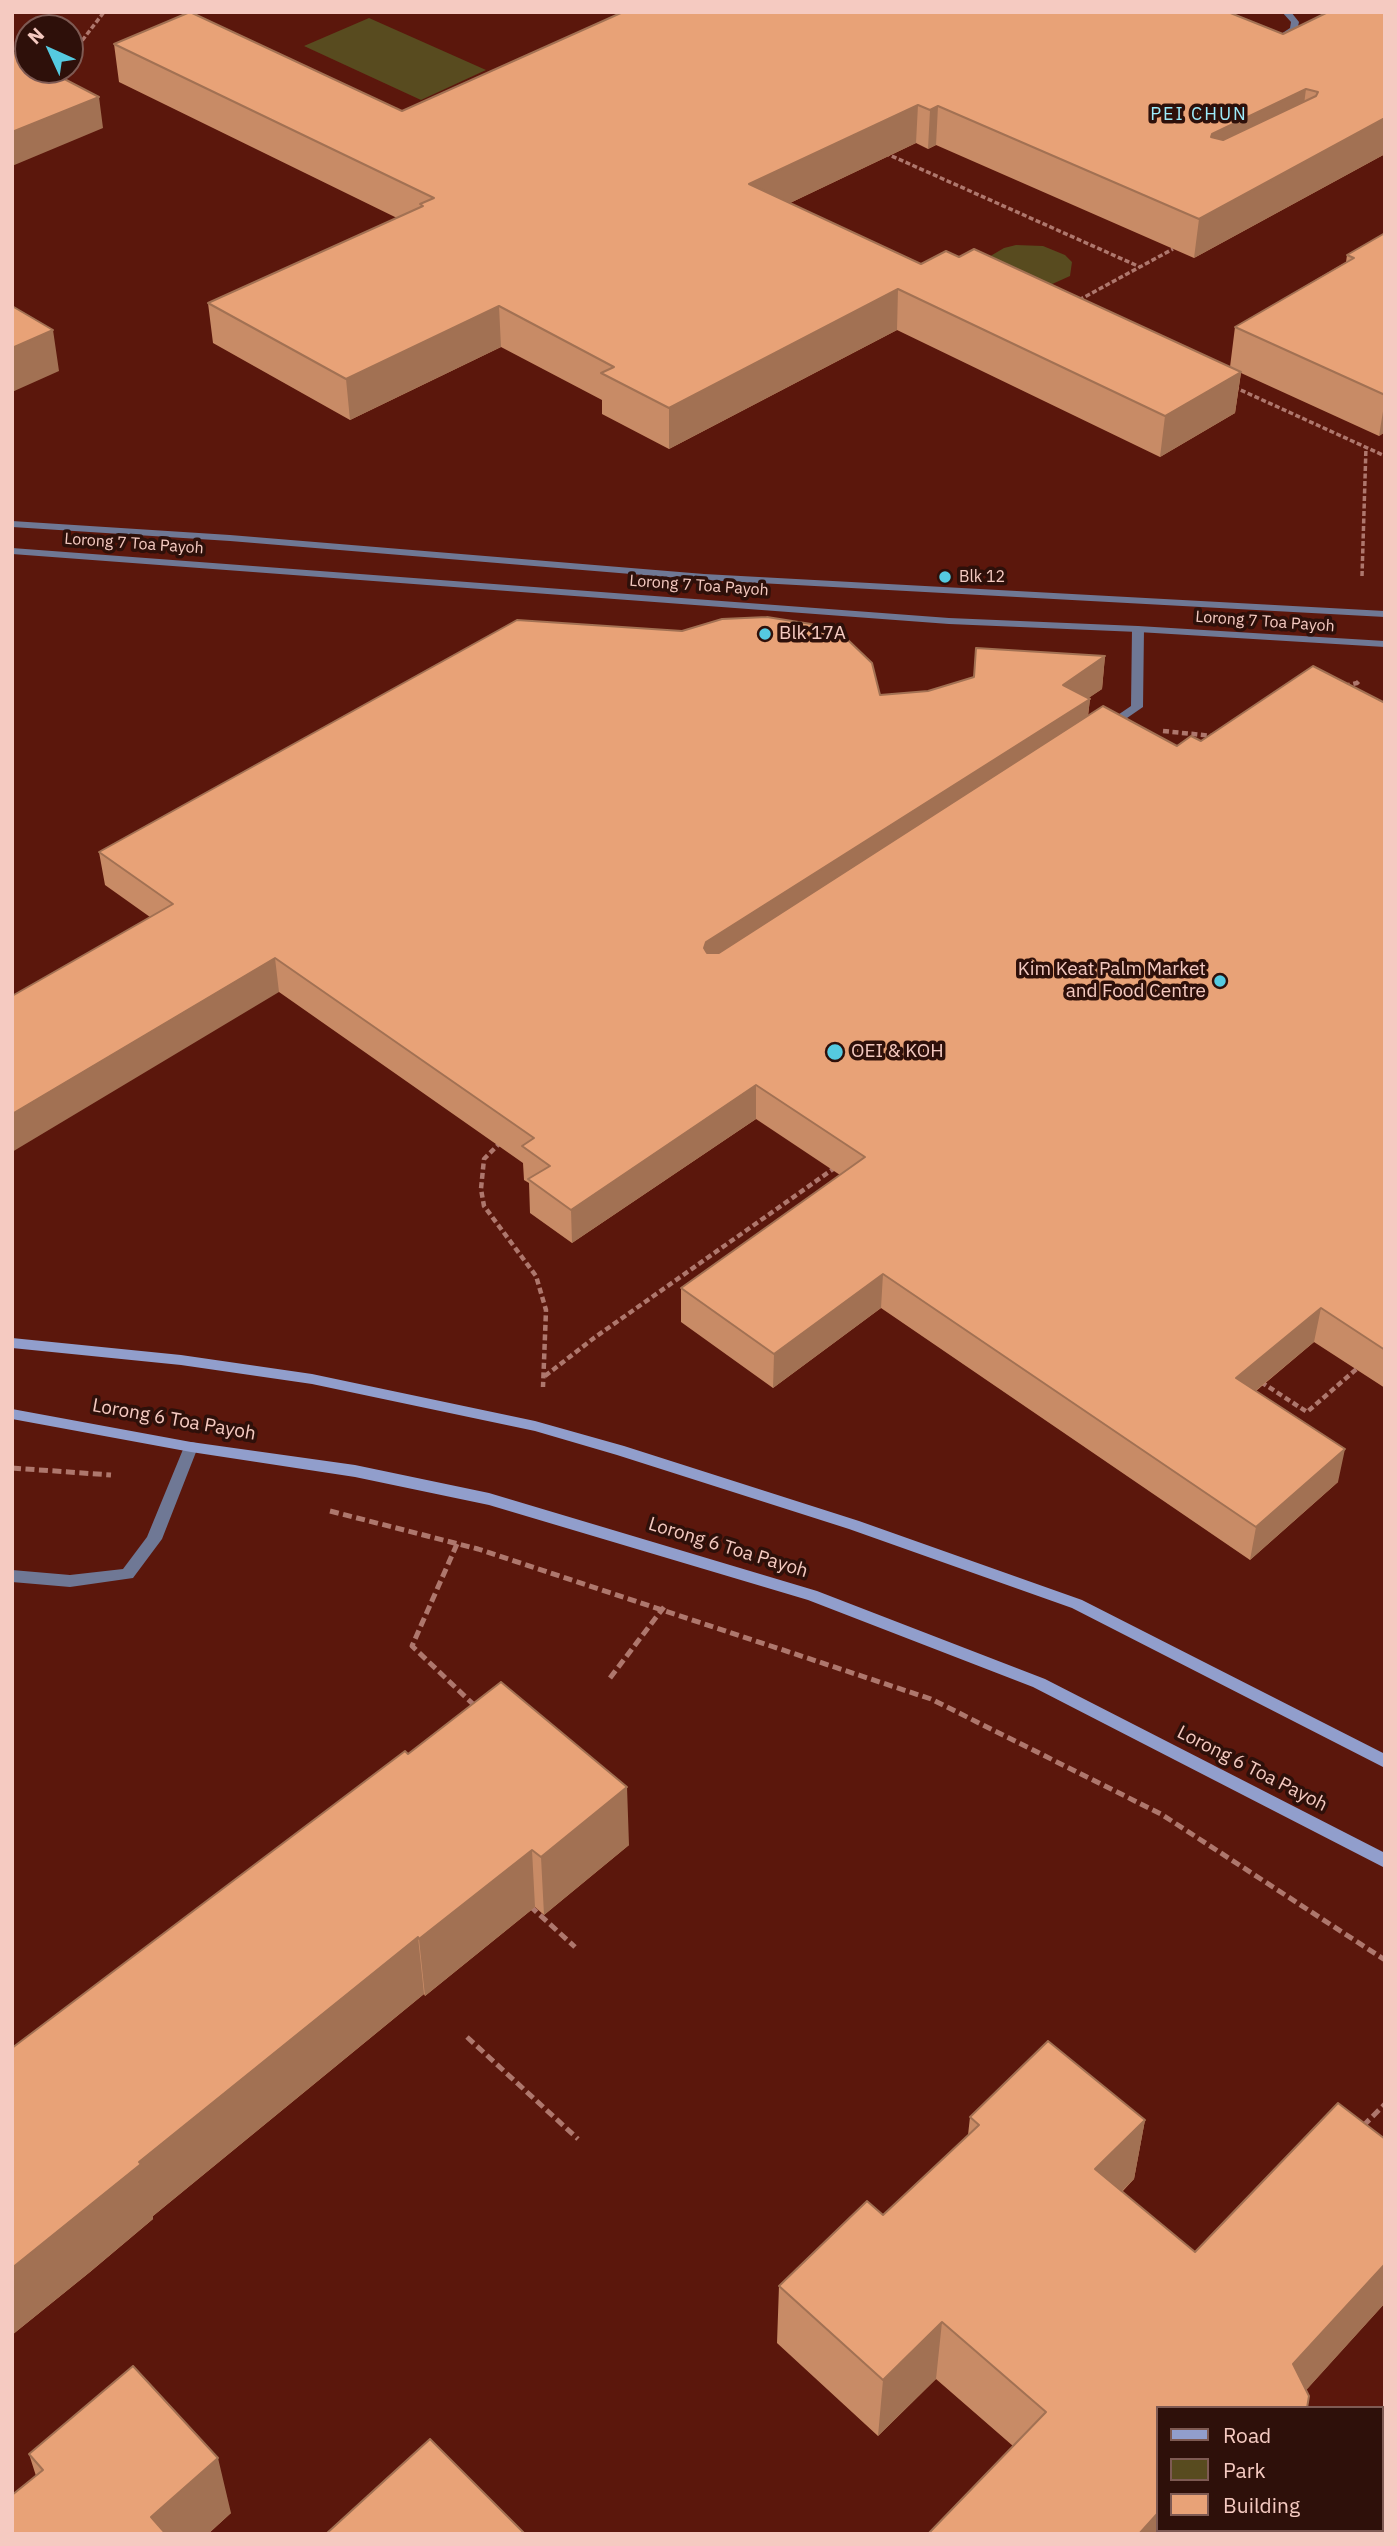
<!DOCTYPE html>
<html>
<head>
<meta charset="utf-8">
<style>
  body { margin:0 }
  #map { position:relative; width:1397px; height:2546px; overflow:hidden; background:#5b170c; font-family:"IBM Plex Sans",sans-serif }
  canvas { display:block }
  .frame { position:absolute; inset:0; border:14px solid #f5cac1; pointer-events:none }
  .legend { position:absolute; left:1156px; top:2406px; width:228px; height:126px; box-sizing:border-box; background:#2e100a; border:2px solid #7e5a53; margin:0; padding:9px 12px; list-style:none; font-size:21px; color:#f5cac1 }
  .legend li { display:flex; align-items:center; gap:14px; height:35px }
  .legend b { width:35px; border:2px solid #7e5a53 }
  .north { position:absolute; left:14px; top:14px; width:70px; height:70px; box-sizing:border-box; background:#2e100a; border:2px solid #7e5a53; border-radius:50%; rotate:315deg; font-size:19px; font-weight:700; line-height:28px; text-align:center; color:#f5cac1 }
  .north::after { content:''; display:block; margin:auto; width:24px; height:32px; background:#55cae0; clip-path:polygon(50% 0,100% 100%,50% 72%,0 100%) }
</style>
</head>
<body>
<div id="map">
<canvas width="1397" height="2546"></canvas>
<div class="frame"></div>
<ul class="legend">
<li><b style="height:9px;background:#919ecc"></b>Road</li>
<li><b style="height:19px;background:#584b1f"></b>Park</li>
<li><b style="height:19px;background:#e8a277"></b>Building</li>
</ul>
<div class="north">N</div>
</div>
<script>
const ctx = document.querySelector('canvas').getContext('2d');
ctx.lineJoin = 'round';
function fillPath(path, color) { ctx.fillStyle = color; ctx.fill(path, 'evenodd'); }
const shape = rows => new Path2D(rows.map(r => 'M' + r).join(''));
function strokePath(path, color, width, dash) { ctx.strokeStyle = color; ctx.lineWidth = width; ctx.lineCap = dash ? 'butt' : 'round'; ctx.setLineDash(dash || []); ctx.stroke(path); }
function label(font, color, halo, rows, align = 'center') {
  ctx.font = font + ' "IBM Plex Sans",sans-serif'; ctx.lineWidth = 7; ctx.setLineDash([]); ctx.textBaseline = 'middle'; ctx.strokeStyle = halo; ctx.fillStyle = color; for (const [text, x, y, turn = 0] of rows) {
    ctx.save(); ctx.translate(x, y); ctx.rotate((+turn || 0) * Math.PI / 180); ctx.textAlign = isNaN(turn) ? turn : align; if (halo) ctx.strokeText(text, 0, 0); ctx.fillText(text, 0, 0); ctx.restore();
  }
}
const green = shape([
  [369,18,486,70,421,100,304,46],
  [1016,245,1043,246,1065,255,1072,262,1070,276,1050,285,987,258,1004,248]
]);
const pathFar2 = shape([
  [70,49,81,42,104,12],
  [885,153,1140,267],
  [1079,300,1173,249],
  [1234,387,1385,456],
  [1362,576,1366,447]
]);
const pathFar1 = shape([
  [1344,686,1357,683,1361,679],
  [1163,731,1213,736],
  [501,1142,484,1159,481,1189,484,1206,536,1276,546,1310,543,1387],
  [545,1376,594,1338,836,1167],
  [1261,1382,1307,1412,1360,1366]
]);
const path = shape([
  [12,1468,111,1475],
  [330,1511,478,1549,931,1699,1161,1814,1385,1960],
  [457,1544,412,1646,475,1706],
  [610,1678,664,1607],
  [530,1906,575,1947],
  [467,2037,578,2139],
  [1363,2126,1385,2104]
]);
const lane = shape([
  [1282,12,1291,12,1299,22,1297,31,1279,41,1275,38,1290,28,1291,22,1282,12],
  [1138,626,1144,629,1143,707,1111,729,1103,729,1103,725,1131,706,1132,629,1138,626],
  [191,1442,196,1443,198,1447,162,1539,133,1578,70,1587,12,1582,12,1570,70,1575,123,1569,147,1537,184,1447,186,1443,191,1442]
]);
const street = shape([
  [12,521,230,535,704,574,1385,611,1385,617,704,580,230,541,12,527,12,521],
  [12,548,949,618,1138,626,1385,641,1385,647,1138,632,949,624,12,554,12,548]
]);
const secondary = shape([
  [12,1338,181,1355,312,1374,535,1421,624,1446,859,1521,1082,1600,1385,1754,1385,1768,1072,1608,849,1529,617,1455,535,1431,312,1384,181,1365,12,1348,12,1338],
  [12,1409,191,1442,355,1465,489,1493,817,1591,1045,1679,1385,1853,1385,1868,1033,1687,808,1600,489,1505,355,1477,191,1452,12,1419,12,1409]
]);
const wall = shape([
  [1385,12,1385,154,1194,258,936,145,928,149,916,143,790,203,921,264,959,257,1230,367,1235,327,1346,262,1347,255,1385,233,1385,432,1379,436,1241,373,1235,413,1160,457,897,330,669,449,602,414,602,400,501,347,350,420,213,343,208,303,397,218,119,82,114,44,402,111,1283,34],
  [1105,656,1102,689,1088,698,1090,699,1088,716,1177,746,1385,703,1385,1388,1314,1342,1256,1391,1338,1482,1250,1560,881,1308,773,1388,681,1322,681,1288,840,1175,756,1119,572,1243,530,1213,529,1183,524,1180,523,1163,279,992,150,917,105,885,99,852,880,695,928,691],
  [408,1754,629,1845,544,1915,535,1907,425,1996,424,1994,153,2216,153,2219,90,2272,12,2335,12,2048],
  [970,2117,1145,2120,1134,2179,1122,2192,1195,2252,1385,2139,1385,2303,1306,2390,1157,2408,1157,2530,1252,2530,1248,2534,928,2534,1013,2446,936,2379,878,2436,777,2343,779,2286,883,2215,968,2135],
  [29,2454,231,2513,208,2534,12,2534,36,2476]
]);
const shadedWall = shape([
  [1306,89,1301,128,1207,176,1212,134],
  [99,97,103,128,12,166,12,132],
  [918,105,916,143,748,223,749,184],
  [938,106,936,145,928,149,930,110],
  [1385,118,1385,154,1194,258,1199,219],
  [898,289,897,330,669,449,669,408],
  [499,306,501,347,350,420,346,379],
  [53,330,59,371,12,392,12,348],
  [1241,372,1235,413,1160,457,1165,416],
  [1385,399,1385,432,1379,436],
  [1105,656,1102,689,1061,717,1090,699,1086,732,706,976,704,948,706,942,1063,685],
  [275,958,279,992,12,1152,12,1114],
  [756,1085,756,1119,572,1243,571,1210],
  [883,1274,881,1308,773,1388,774,1354],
  [1321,1308,1314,1342,1230,1412,1236,1378],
  [1345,1449,1338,1482,1250,1560,1256,1527],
  [627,1787,629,1845,544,1915,541,1857],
  [532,1850,535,1907,425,1996,419,1939],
  [418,1937,424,1994,153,2216,153,2219,90,2272,12,2335,12,2268,139,2162],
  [1145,2120,1134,2179,1085,2228,1095,2169],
  [1385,2264,1385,2303,1290,2408,1293,2364],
  [942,2322,936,2379,878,2436,883,2380],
  [218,2458,231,2513,208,2534,155,2534,151,2517],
  [1157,2514,1157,2530,1165,2530,1164,2534,1139,2534],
  [1196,2530,1252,2530,1248,2534,1195,2534]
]);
const building = shape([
  [190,12,402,111,623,12,1228,12,1283,34,1328,12,1385,12,1385,118,1199,219,938,106,930,110,918,105,749,184,921,264,946,251,959,257,974,249,1241,372,1165,416,898,289,669,408,601,373,614,367,499,306,346,379,208,303,423,206,420,204,434,198,114,44,190,12],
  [1306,89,1318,92,1316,96,1223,140,1211,137,1212,134,1306,89],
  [12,52,28,60,28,70,47,70,99,97,12,132,12,52],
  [1385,233,1385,395,1235,327,1354,258,1347,255,1385,233],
  [12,306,53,330,12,348,12,306],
  [767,617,811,624,848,640,872,663,880,695,928,691,974,677,976,648,1105,656,1063,685,1090,699,706,942,704,948,707,953,719,953,1103,706,1177,746,1191,736,1201,741,1313,666,1385,703,1385,1350,1321,1308,1236,1378,1345,1449,1256,1527,883,1274,774,1354,681,1288,865,1157,756,1085,571,1210,528,1179,550,1166,522,1146,534,1138,275,958,12,1114,12,996,173,904,99,852,517,620,682,631,722,619,767,617],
  [501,1682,627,1787,541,1857,532,1850,419,1939,418,1937,139,2162,141,2164,12,2268,12,2048,405,1751,408,1754,501,1682],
  [1048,2041,1145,2120,1095,2169,1195,2252,1338,2103,1385,2139,1385,2264,1293,2364,1309,2396,1307,2408,1157,2408,1157,2514,1139,2534,928,2534,1046,2412,942,2322,883,2380,779,2286,867,2201,883,2215,979,2125,970,2117,1048,2041],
  [133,2366,218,2458,151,2517,166,2534,12,2534,12,2495,43,2470,29,2454,133,2366],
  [430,2439,525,2534,326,2534,430,2439]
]);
const markers = [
  [945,577,7,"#55cae0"],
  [765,634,7,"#55cae0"],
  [1220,981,7,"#55cae0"],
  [835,1052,9,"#55cae0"]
];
const farStreetnames = [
  ["Lorong 7 Toa Payoh",134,544,4],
  ["Lorong 7 Toa Payoh",699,586,4],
  ["Lorong 7 Toa Payoh",1265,622,4]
];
const farPoinames = [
  ["Blk 12",959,577]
];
const farNeighbourhoodnames = [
  ["PEI CHUN",1199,115]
];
const poiNames = [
  ["Blk 17A",779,634],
  ["Kim Keat Palm Market",1206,970,"right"],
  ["and Food Centre",1206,992,"right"],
  ["OEI & KOH",851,1052]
];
const streetNames = [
  ["Lorong 6 Toa Payoh",174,1420,10],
  ["Lorong 6 Toa Payoh",728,1548,17],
  ["Lorong 6 Toa Payoh",1252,1769,27]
];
fillPath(green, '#584b1f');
strokePath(pathFar2, '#ae776d', 3.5, [5, 2.5]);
strokePath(pathFar1, '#ae776d', 4.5, [6, 3.5]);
strokePath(path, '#ae776d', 5, [9, 4.5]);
fillPath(lane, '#6f7895');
fillPath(street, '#6f7895');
fillPath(secondary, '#919ecc');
fillPath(wall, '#c88b66');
fillPath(shadedWall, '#a27153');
fillPath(building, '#e8a277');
strokePath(building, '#a27153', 2);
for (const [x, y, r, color] of markers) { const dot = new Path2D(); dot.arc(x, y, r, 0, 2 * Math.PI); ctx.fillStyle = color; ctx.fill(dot); strokePath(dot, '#2e100a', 2.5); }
label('16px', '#f5cac1', '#2e100a', farStreetnames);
label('16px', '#f5cac1', '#2e100a', farPoinames, 'left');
ctx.letterSpacing = '2px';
label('18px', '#9decfc', '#2e100a', farNeighbourhoodnames);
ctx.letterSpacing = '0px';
label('19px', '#f5cac1', '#2e100a', poiNames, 'left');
label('19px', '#f5cac1', '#2e100a', streetNames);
</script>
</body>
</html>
